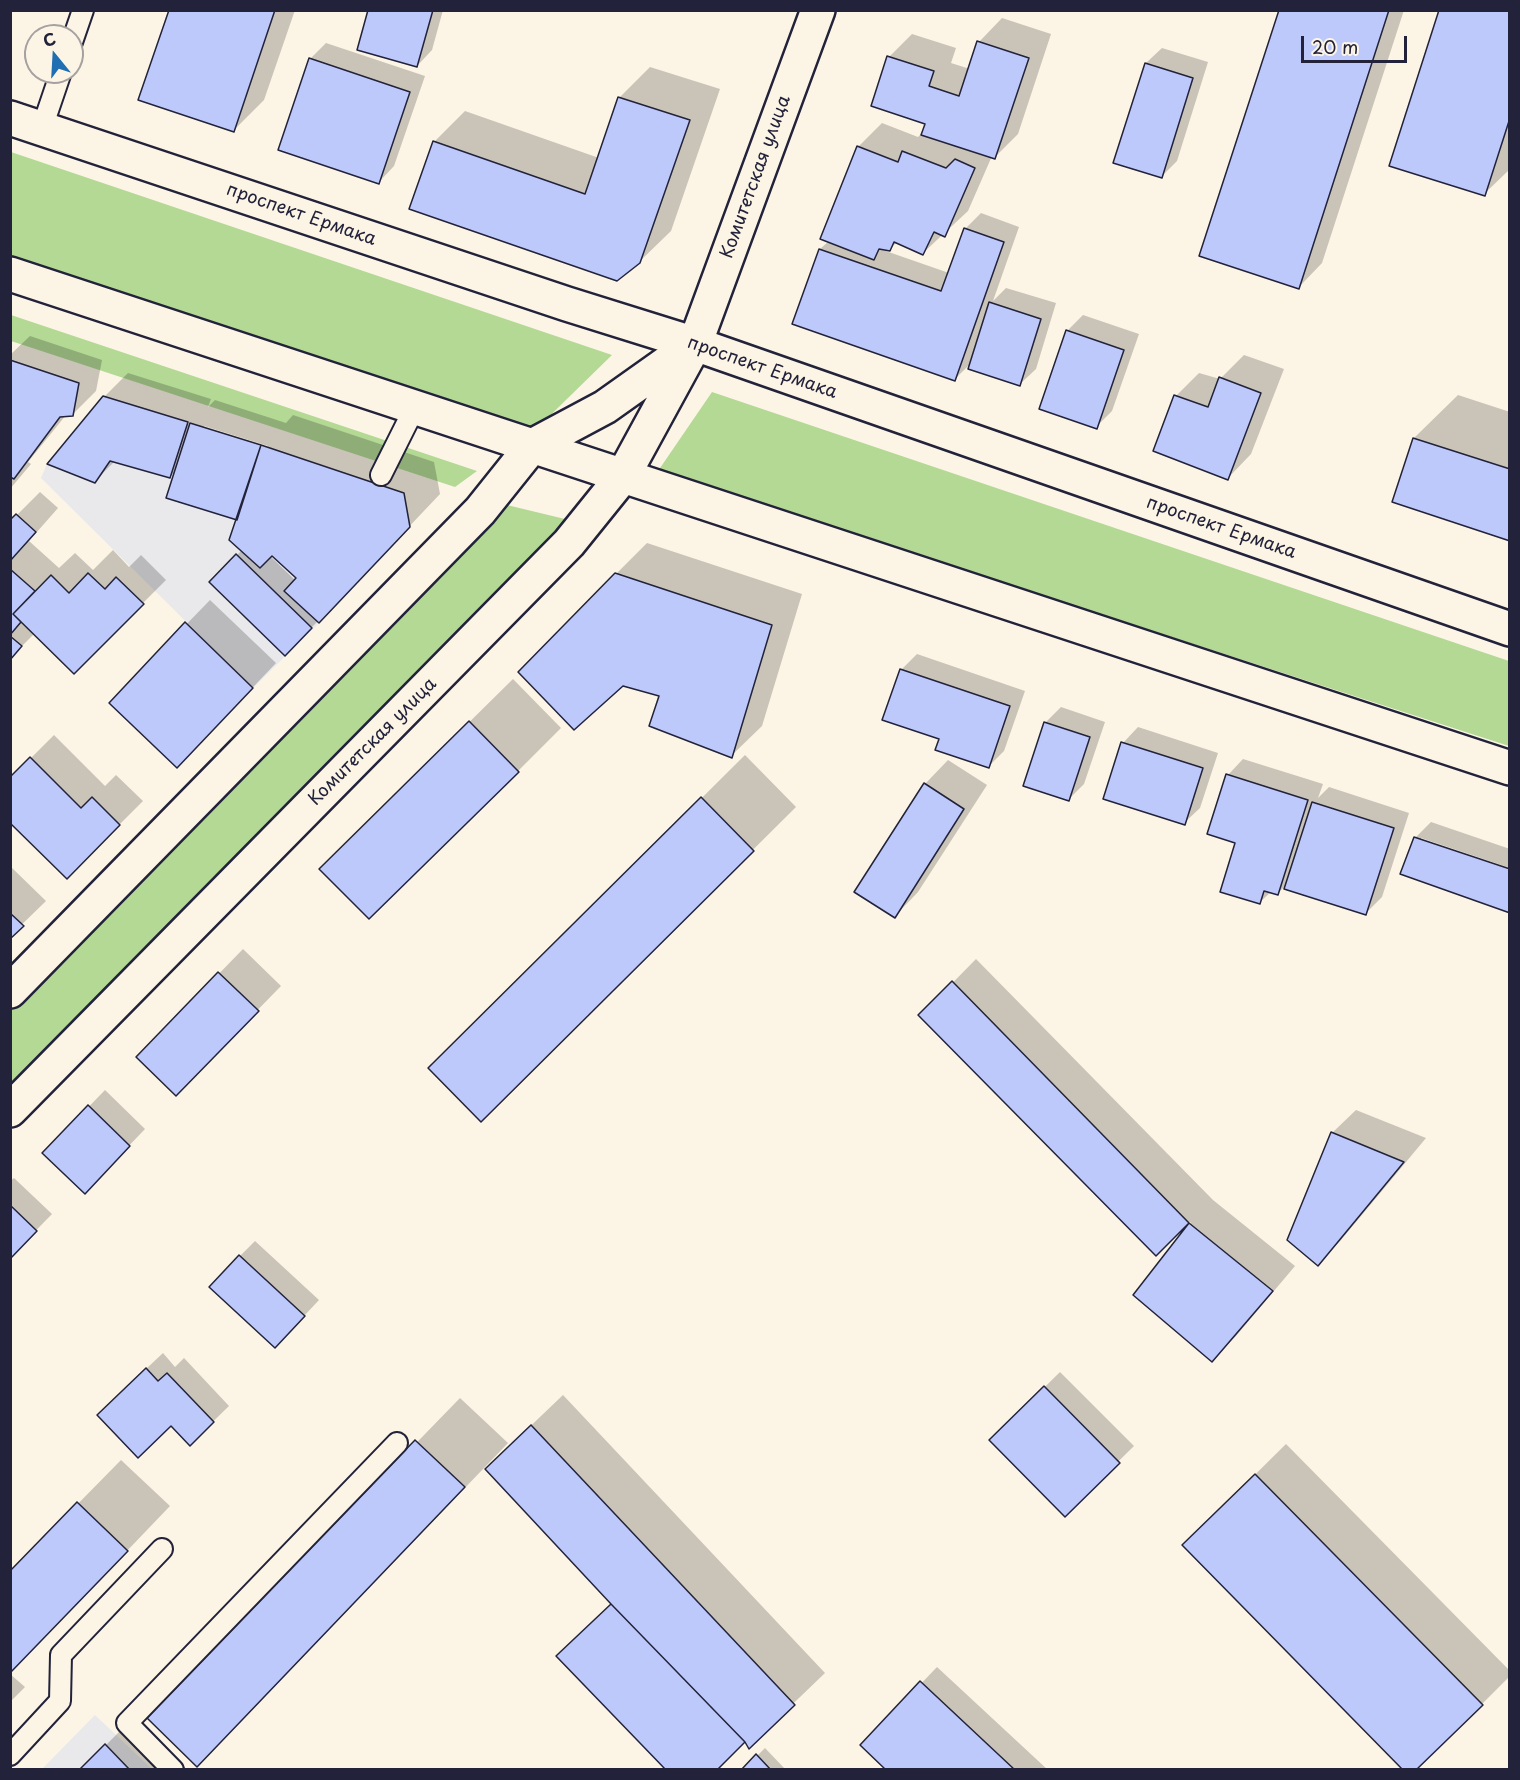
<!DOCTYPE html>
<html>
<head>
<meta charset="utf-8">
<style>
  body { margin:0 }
  #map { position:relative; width:1520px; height:1780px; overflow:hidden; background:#fcf5e5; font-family:"Playpen Sans",sans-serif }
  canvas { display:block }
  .frame { position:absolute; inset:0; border:12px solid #22223b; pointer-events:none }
  .north { position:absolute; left:24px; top:24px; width:60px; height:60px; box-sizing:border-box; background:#fcf5e5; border:2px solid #a5a1a1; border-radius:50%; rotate:342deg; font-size:16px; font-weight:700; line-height:24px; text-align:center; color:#22223b }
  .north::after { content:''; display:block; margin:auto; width:21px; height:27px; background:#1f6fb2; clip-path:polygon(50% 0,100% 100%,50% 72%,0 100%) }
  .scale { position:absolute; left:1301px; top:36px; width:106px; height:27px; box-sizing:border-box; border:3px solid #22223b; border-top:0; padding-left:8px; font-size:18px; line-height:21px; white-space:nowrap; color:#22223b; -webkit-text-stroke:4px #fcf5e5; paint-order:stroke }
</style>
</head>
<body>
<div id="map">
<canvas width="1520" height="1780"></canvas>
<div class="frame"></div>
<div class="north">С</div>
<div class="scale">20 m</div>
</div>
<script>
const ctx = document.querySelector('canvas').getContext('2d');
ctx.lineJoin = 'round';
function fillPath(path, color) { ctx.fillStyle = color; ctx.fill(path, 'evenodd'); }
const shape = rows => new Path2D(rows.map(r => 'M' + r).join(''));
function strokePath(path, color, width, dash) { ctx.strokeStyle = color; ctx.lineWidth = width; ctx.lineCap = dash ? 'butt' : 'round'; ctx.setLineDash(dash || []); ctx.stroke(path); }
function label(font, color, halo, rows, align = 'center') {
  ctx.font = font + ' "Playpen Sans",sans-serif'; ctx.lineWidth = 4.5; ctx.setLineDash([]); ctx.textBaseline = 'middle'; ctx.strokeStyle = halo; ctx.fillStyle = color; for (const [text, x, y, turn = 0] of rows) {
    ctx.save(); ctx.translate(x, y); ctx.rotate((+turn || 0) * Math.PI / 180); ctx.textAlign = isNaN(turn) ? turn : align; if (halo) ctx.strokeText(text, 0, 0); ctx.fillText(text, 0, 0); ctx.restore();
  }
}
const built = shape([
  [103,396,404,493,410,527,319,623,253,688,41,478,47,464],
  [95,1715,152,1769,41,1770]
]);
const green = shape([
  [11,152,612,355,523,442,11,271],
  [11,315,477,471,455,487,11,341],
  [712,392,1509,661,1509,746,658,471],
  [507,505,569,520,11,1093,11,1009]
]);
const shadow = shape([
  [170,10,295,10,264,100,233,131],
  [370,10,443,10,432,50,417,66],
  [1280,10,1404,10,1322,263,1299,287],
  [1510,10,1510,166,1508,171,1484,194],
  [1002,18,1051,34,1018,134,995,157,992,156,968,211,923,253,897,242,890,249,881,248,880,249,949,273,965,229,981,213,1019,227,993,301,1006,288,1056,303,1036,369,1020,384,971,363,955,379,820,249,829,241,858,147,882,123,918,137,924,131,927,123,889,57,912,34,956,48,951,63,970,69,979,42],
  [326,43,425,76,394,166,379,182,310,59],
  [1162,48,1208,62,1177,161,1162,176,1146,63],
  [650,67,720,89,671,231,639,262,434,142,465,111,599,158,619,98],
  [1083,315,1139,334,1112,411,1096,427,1067,331],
  [30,336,102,360,96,391,72,415,66,415,28,462,31,464,10,489,10,355],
  [1244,355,1284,369,1251,454,1228,478,1176,396,1199,373,1220,379],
  [128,373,211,399,208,407,215,400,286,423,293,415,434,462,440,494,349,590,285,654,211,582,242,550,238,519,177,470,170,477,115,461,95,481,104,397],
  [204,426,268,446,267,449,204,429],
  [273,555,298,578,296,581,271,557],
  [1458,395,1510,412,1510,539,1394,501,1414,438],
  [40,492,58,508,29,541,59,568,75,553,93,570,113,550,129,567,141,555,166,580,74,672,35,633,10,658,10,522],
  [647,543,802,594,762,726,731,756,661,695,623,685,616,574],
  [210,600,276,663,200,743,111,702],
  [917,654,1025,691,1004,751,988,767,901,670],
  [513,679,561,728,518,771,364,826],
  [1061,707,1105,722,1084,784,1068,800,1045,723],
  [1138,727,1218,753,1200,808,1184,823,1123,743],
  [54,735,105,786,116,775,143,801,67,877,10,779],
  [745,755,796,807,481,1120,430,1068],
  [1243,759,1323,784,1318,798,1329,787,1409,813,1382,897,1366,913,1288,883,1277,894,1271,892,1260,902,1237,842,1228,775],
  [948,760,987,785,918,892,895,916,925,784],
  [1431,822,1510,849,1510,868,1421,838,1421,841,1415,838],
  [10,866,46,901,10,936],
  [243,949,281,986,199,1070,138,1057],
  [976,959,1213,1200,1295,1266,1236,1336,1212,1360,1135,1294,1191,1223,1190,1222,1156,1254,921,1015],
  [105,1090,145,1129,100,1176,44,1153],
  [1356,1110,1426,1138,1341,1240,1318,1264,1332,1133],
  [14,1178,52,1214,10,1257,10,1181],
  [255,1241,319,1300,290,1331,240,1256],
  [163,1353,175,1367,184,1358,229,1406,190,1444,171,1424,114,1399],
  [1060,1372,1134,1446,1065,1514,991,1440],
  [563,1395,825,1673,749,1746,518,1438],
  [460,1398,508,1443,241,1721,149,1718],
  [1286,1444,1510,1671,1510,1676,1482,1704,1184,1545],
  [121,1460,170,1506,10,1673,10,1573],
  [937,1667,1048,1770,888,1770,862,1745],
  [10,1674,25,1687,10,1702],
  [121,1730,162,1770,81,1770],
  [765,1748,786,1770,743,1770]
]);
const building = shape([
  [169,10,275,10,234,132,138,100,169,10],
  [368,10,433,10,417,67,357,50,368,10],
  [1279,10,1389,10,1299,289,1199,256,1279,10],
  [1439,10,1510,10,1510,118,1485,196,1389,166,1439,10],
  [977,41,1029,58,995,159,921,135,925,124,871,106,887,56,934,71,929,86,959,96,977,41],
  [309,58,410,92,379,184,278,150,309,58],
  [1145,63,1193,78,1162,178,1113,163,1145,63],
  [618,97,690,120,640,263,617,281,409,209,433,141,585,194,618,97],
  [857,146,898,162,902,151,946,168,955,159,975,168,945,237,934,232,923,255,894,242,890,251,879,249,874,260,820,239,857,146],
  [964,228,1004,242,955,381,792,324,819,249,941,291,964,228],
  [989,302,1041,319,1020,386,968,369,989,302],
  [1066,330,1124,350,1097,429,1039,409,1066,330],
  [10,360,79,383,73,416,60,417,14,479,10,477,10,360],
  [1219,377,1261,393,1228,480,1153,451,1174,395,1208,407,1219,377],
  [103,396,188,422,170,478,110,461,95,483,47,464,103,396],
  [190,423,261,445,237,520,166,498,190,423],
  [1413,438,1510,469,1510,541,1392,502,1413,438],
  [261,445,404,493,410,527,319,623,284,591,296,578,272,556,260,568,229,540,261,445],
  [16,514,36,532,10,561,10,520,16,514],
  [236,554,312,628,285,656,209,582,236,554],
  [10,569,35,591,13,614,21,622,10,635,10,569],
  [88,573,105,589,116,577,144,604,74,674,13,614,51,575,69,593,88,573],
  [615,573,772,625,732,758,649,726,659,696,623,686,574,730,518,672,615,573],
  [185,622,253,688,177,768,109,703,185,622],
  [10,636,22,646,10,660,10,636],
  [900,669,1010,706,989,768,935,750,939,739,882,720,900,669],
  [469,721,519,772,369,919,319,869,469,721],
  [1044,722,1090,737,1069,801,1023,786,1044,722],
  [1121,742,1203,768,1185,825,1103,799,1121,742],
  [30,757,81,808,92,797,120,825,67,879,10,823,10,777,30,757],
  [1226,774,1308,800,1278,895,1264,891,1260,904,1220,892,1235,843,1207,834,1226,774],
  [924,783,964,809,895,918,854,892,924,783],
  [701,797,754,851,481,1122,428,1068,701,797],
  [1312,802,1394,828,1366,915,1284,889,1312,802],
  [1414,837,1510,869,1510,913,1400,874,1414,837],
  [10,913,24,926,10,939,10,913],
  [218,972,259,1011,176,1096,136,1057,218,972],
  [952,981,1189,1223,1156,1256,918,1015,952,981],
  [88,1105,130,1146,85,1194,42,1153,88,1105],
  [1331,1132,1404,1162,1318,1266,1287,1240,1331,1132],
  [10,1205,37,1231,10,1259,10,1205],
  [1189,1223,1273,1291,1212,1362,1133,1295,1189,1223],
  [239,1255,305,1316,275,1348,209,1287,239,1255],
  [146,1368,158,1381,167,1373,214,1422,190,1446,171,1426,138,1458,97,1415,146,1368],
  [1044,1386,1120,1463,1065,1517,989,1440,1044,1386],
  [531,1425,795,1705,749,1749,745,1742,611,1604,485,1469,531,1425],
  [415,1440,465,1487,197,1767,147,1718,415,1440],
  [1255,1474,1483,1705,1416,1770,1403,1770,1182,1545,1255,1474],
  [77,1502,128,1551,10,1673,10,1571,77,1502],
  [611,1604,745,1742,717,1770,666,1770,556,1656,611,1604],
  [920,1681,1015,1770,886,1770,860,1745,920,1681],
  [105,1744,130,1770,79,1770,105,1744],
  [756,1754,771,1770,741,1770,756,1754]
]);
const service = shape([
  [72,42,83,10],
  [42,128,61,72],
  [381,475,415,407],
  [10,1755,60,1701,61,1655,162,1549],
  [173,1770,127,1723,397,1443]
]);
const tertiary = shape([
  [10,991,480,511,532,446,605,407,691,346],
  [10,1110,569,543,623,476,695,344,818,10]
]);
const secondary = shape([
  [10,118,567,304,695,344,1510,629],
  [10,274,1510,768]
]);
const streetNames = [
  ["Комитетская улица",756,177,-70],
  ["проспект Ермака",301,215,19],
  ["проспект Ермака",762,368,19],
  ["проспект Ермака",1221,528,19],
  ["Комитетская улица",373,742,-45]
];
fillPath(built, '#e9e8eb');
fillPath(green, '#b3d995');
fillPath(shadow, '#0003');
fillPath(building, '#bdc9fa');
strokePath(building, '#22223b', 1.5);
strokePath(service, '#22223b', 24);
strokePath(tertiary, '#22223b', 38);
strokePath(secondary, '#22223b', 38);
strokePath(service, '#fcf5e5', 20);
strokePath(tertiary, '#fcf5e5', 33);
strokePath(secondary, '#fcf5e5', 33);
label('18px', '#22223b', '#fcf5e5', streetNames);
</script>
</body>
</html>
